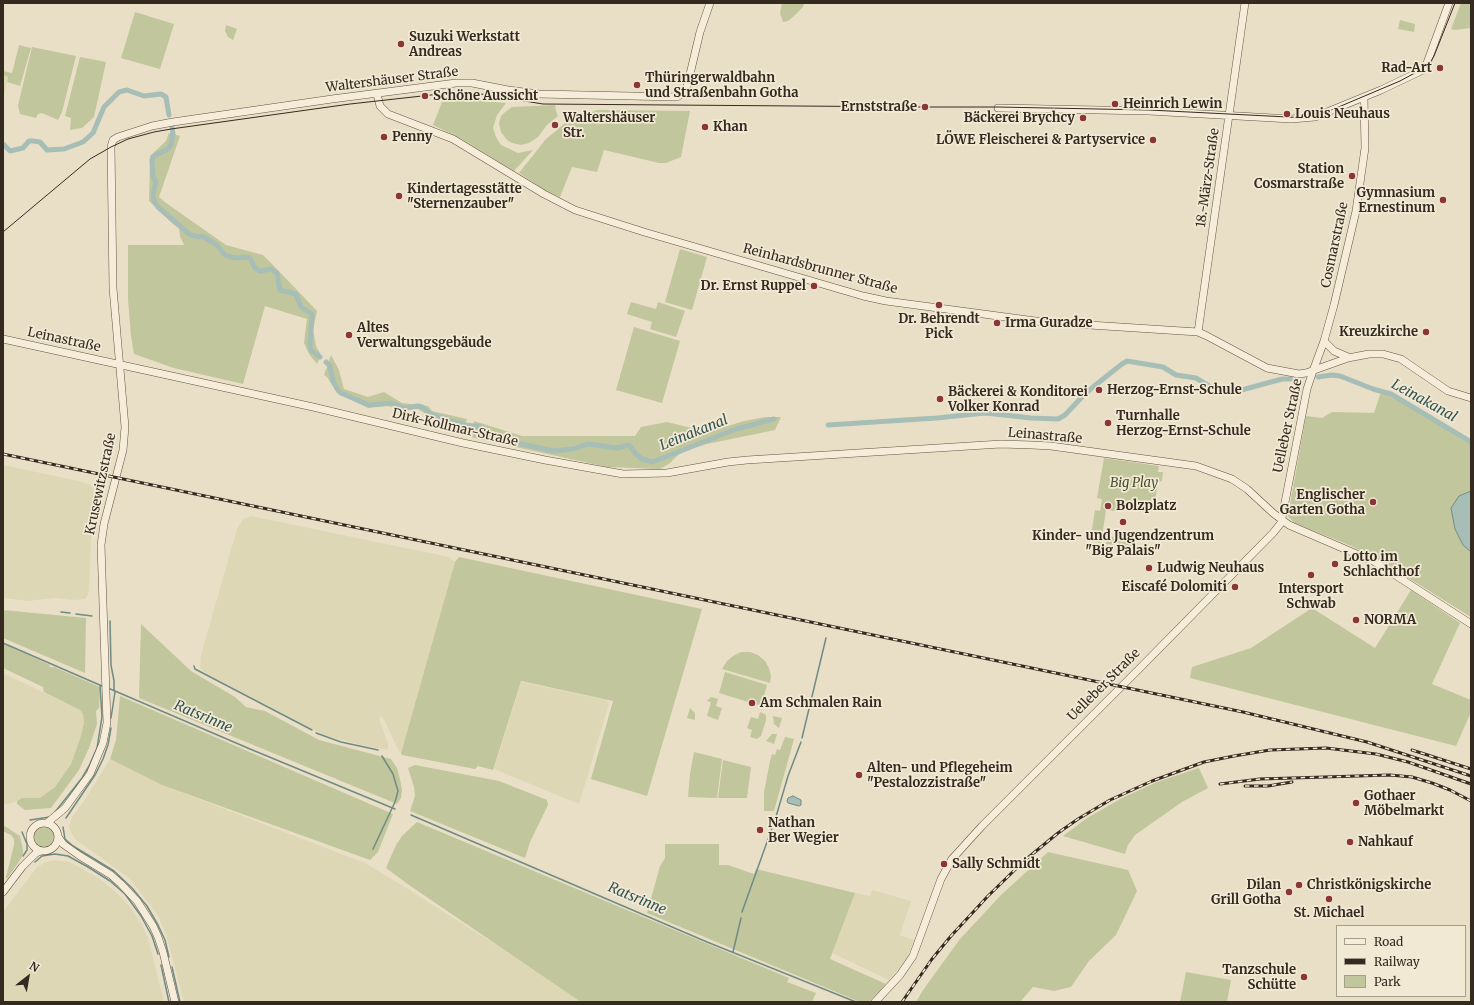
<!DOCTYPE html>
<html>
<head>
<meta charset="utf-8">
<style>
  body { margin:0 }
  #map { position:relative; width:1474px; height:1005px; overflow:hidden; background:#e9dfc7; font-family:Merriweather,serif }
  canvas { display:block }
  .frame { position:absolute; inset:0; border:4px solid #352a20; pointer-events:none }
  .legend { position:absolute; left:1336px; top:925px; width:130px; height:72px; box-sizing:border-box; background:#f2e9d5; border:1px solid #a69d8d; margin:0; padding:5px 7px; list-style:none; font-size:12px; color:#352a20 }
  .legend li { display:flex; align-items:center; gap:8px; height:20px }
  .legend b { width:20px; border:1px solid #a69d8d }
  .north { position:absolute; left:8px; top:957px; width:40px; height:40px; -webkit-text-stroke:3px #f2e9d5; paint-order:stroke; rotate:31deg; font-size:11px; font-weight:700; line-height:16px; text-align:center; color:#352a20 }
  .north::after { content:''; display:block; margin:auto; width:14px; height:18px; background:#352a20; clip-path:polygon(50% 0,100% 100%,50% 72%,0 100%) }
</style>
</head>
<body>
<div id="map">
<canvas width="1474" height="1005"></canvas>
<div class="frame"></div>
<ul class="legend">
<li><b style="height:5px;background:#f5ecd9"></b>Road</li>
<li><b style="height:5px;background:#352a20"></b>Railway</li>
<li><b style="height:11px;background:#c1c69c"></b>Park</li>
</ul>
<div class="north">N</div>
</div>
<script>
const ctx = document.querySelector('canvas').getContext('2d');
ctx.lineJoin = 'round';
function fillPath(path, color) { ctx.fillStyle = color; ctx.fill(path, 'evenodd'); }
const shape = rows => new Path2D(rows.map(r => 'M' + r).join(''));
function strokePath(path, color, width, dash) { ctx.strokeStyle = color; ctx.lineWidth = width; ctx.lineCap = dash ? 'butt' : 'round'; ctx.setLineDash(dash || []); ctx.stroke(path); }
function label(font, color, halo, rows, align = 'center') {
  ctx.font = font + ' Merriweather,serif'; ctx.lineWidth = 3.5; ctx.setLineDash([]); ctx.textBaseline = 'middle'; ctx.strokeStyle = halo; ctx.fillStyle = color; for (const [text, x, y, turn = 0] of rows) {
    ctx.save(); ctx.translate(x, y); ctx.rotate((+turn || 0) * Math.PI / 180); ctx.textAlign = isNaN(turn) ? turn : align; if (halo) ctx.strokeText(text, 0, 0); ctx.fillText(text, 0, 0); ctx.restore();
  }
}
const farmland = shape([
  [3,75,8,77,3,101],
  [3,465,79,481,88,484,93,488,95,504,91,543,89,591,88,595,85,599,74,600,55,598,28,601,3,598],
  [251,516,449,557,455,562,403,745,400,753,383,718,382,717,380,717,379,719,388,743,388,750,365,746,321,734,204,672,200,668,201,655,237,529,243,519],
  [3,673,80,710,83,714,84,723,81,739,71,764,55,787,40,798,22,798,12,803,5,804,3,803],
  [521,682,606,700,609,704,579,804,494,769],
  [110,759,162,785,365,863,400,884,537,971,581,1002,184,1002,166,934,157,914,129,878,76,840,71,833,69,826,72,817,84,801],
  [55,860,70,862,100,879,117,893,130,907,141,923,148,938,164,1002,3,1002,3,912,37,867,46,862],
  [872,890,911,901,900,935,914,940,907,959,889,980,832,953,855,893,870,896]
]);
const green = shape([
  [782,3,804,3,803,7,795,15,788,21,783,22,780,13],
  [1461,3,1471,3,1471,28,1454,30,1451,29],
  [135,12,174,24,160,69,121,58],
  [1400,20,1415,24,1414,32,1398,29],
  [226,25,237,29,233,40,228,37,225,31],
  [19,45,31,48,20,86,7,82,8,77,3,75,3,71,12,73],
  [32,47,76,56,62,112,58,120,42,113,38,114,36,118,20,114,18,106,20,97],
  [80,57,106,62,94,117,82,128,70,130,71,118,65,116],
  [470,100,506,103,497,115,493,128,496,137,501,145,518,153,533,150,514,171,460,138,433,125,442,102],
  [555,105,556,111,558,116,547,125,538,137,529,143,521,145,512,143,507,140,501,132,499,123,501,116,504,113,512,107],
  [598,110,690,111,681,157,666,163,659,163,604,150,597,172,572,167,560,197,546,191,519,173,546,139,557,130,566,122,577,117],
  [169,133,180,136,159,197,166,203,226,245,263,255,276,268,317,311,313,330,316,346,321,355,317,364,309,354,304,343,307,319,265,306,243,384,174,368,134,354,131,336,128,300,128,245,184,245,180,236,179,228,171,222,149,201,150,156,166,141],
  [680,249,707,257,692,310,665,302],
  [631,302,656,309,658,302,685,311,676,337,650,329,652,322,627,314],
  [634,327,680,341,662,403,616,390],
  [331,355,339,370,344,389,368,397,384,392,402,403,428,406,432,411,467,419,464,428,431,417,418,409,407,410,387,406,368,408,337,393,327,377,324,375],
  [1381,392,1403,403,1468,443,1471,440,1471,491,1459,496,1451,508,1455,529,1463,545,1471,552,1471,617,1378,559,1349,545,1294,523,1288,516,1306,416,1322,418,1332,412,1374,413],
  [765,417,781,417,775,430,707,444,682,451,670,463,660,469,607,467,470,437,474,421,522,436,635,436,641,427,667,422,708,432,744,421],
  [1104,458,1159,466,1158,472,1163,472,1162,481,1158,483,1154,506,1117,501,1115,511,1106,510,1101,543,1090,541,1095,510,1100,511,1102,499,1097,498],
  [1107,536,1136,540,1135,547,1106,544],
  [459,557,702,609,647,796,591,779,613,701,521,681,493,770,478,766,475,769,402,755,401,753,455,562],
  [1411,590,1460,623,1432,684,1471,700,1471,712,1456,746,1190,678,1192,667,1251,648,1312,608,1375,648],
  [3,610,86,618,85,673,3,638,4,644,50,665,49,667,54,667,100,687,99,708,96,711,97,724,89,748,79,770,51,808,25,810,17,804,17,801,22,798,40,798,55,787,71,764,80,739,84,723,83,714,80,710,44,692,43,687,3,668],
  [141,624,191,671,235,697,246,707,265,711,319,740,391,759,397,768,400,779,402,790,401,798,397,804,139,698],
  [741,652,750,652,758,655,765,661,769,668,771,676,770,683,722,669,727,661,733,656],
  [725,672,767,685,761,706,719,693],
  [120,696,393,814,378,852,370,860,162,785,110,759,116,740],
  [711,697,718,699,716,706,722,708,718,720,707,716,711,702,707,701],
  [690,708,695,713,695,720,687,718],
  [760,712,766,715,766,720,761,736,757,739,750,737,752,730,747,728,751,717,758,719],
  [773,716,782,718,779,728,774,724],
  [772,734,777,734,774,744,766,741],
  [785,737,794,739,774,811,764,811,764,792,770,761,772,754,775,755,777,749,780,750],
  [694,752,722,759,717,798,688,797,690,774],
  [723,760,751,767,747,798,718,798],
  [415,765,499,781,547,800,548,805,530,842,525,858,410,811,415,796,414,787,408,768],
  [1199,768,1208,788,1182,802,1135,835,1128,845,1125,854,1063,836,1087,818,1122,798,1157,782],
  [417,822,789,978,787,982,816,993,812,1002,581,1002,409,885,386,868,396,845,402,836],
  '32 837a12 12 0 1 1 24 0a12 12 0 1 1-24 0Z',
  [3,825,20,836,23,850,23,854,20,860,7,879,6,877,14,845,14,839,11,835,3,831],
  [665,844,719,844,719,865,728,865,754,874,756,869,855,893,830,959,886,984,869,1002,860,1002,647,913,660,866,665,858],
  [1048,852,1128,870,1137,891,1116,935,1089,961,1071,987,1054,991,1033,987,1020,1002,916,1002,923,990,960,939,1001,895],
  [1186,972,1231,980,1227,1002,1180,1002]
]);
const water = shape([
  [1471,491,1471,552,1463,545,1455,529,1451,508,1459,496,1471,491],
  [793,796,801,800,801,805,799,806,788,803,787,801,788,798,793,796]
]);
const stream = shape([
  [61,612,70,613],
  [76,614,92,616],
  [110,621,111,665,114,681,114,691],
  [3,643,102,686],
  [194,666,195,669,312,730],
  [108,688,250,749,395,809],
  [111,718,115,692],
  [316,733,341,742,378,750],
  [802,738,826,638],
  [55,812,82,778,89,766,97,748,102,717,100,685],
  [411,815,707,942,856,1002],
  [66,818,95,775,103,759,108,745,111,728],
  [30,820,50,817],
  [775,820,788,776,801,742],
  [63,827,65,839,73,846,114,871,132,888,147,906,158,925,165,940,169,957],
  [22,832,27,844,27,850,23,856],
  [373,849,395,802,398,791,393,774,382,756],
  [35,862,42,856,55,854,68,856,88,867,110,881,125,894,141,916,152,936,158,954],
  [742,912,772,828],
  [733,952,741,918],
  [161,965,169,1002],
  [172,967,180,1002]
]);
const canal = shape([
  [172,127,173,134,171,145,166,150,154,156,152,160,153,177,156,182,153,194,154,201,158,207,189,234,194,236,204,237,217,245,225,255,231,257,237,258,245,257,250,258,255,268,260,271,271,269,277,273,280,290,296,294,301,307,312,314,310,346,311,350,320,357],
  [3,144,10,151,23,148,29,141,33,141,40,142,47,150,64,149,83,142,93,133,104,107,119,92,127,90,144,96,161,94,166,97,169,115],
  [326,362,330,366,333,381,338,390,341,393,369,405,392,403,405,408,418,406,422,407,432,415,466,425,481,427,501,441,517,443,553,451,573,449,588,444,617,448,628,445,630,446,635,453,642,459,653,462,736,429,774,419],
  [1318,377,1332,375,1340,376,1373,389,1391,394,1471,442],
  [828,425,937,418,985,413,1031,418,1058,419,1065,415,1082,397,1093,387,1122,364,1127,361,1163,367,1176,375,1196,378,1217,391,1238,391,1282,379,1291,379]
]);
const secondary = shape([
  [377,94,380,106,388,114,453,139,544,194,575,210,644,232,863,296,886,301,1043,322,1198,332,1207,336,1267,368,1299,374,1306,373,1348,358,1369,354,1383,354,1401,359,1448,391,1471,398],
  [998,108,1149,111,1291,119,1315,117,1381,90,1423,70,1427,63,1449,3],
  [1198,332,1245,3],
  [3,339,313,407,463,443,545,460,623,474,667,473,728,462,747,460,1001,444,1032,445,1051,446,1196,466,1232,479,1247,489,1273,513,1289,525,1375,562,1471,624],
  [1324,341,1334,351,1348,357],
  '30 837a14 14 0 1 1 28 0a14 14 0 1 1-28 0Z',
  [47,823,65,808,90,774,103,743,107,723,101,545,104,524,123,450,125,427,113,288,111,147,113,140,118,137,152,126,173,122,332,99,456,83,472,83,508,90,539,94,677,97,686,91,700,32,710,3],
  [59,838,63,844,80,856,111,875,121,884,137,901,153,926,158,937,163,952,175,1002],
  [3,892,22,867,36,853,41,851],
  [875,1002,900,975,913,956,941,879,952,859,982,826,1141,667,1273,533,1281,523,1307,389,1313,371,1324,341,1334,305,1356,211,1365,148,1364,97]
]);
const tram = shape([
  [3,232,90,159,111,147,128,139,154,132,171,129,350,104,449,93,475,93,543,104,925,107,998,107,1149,110,1308,118,1322,114,1400,81,1424,68,1431,61,1434,56,1455,3]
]);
const rail = shape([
  [3,454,1243,712,1367,742,1471,776],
  [1412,750,1471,769],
  [1220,784,1260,779,1390,775,1412,777,1432,783,1450,790,1471,801],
  [1245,786,1268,786,1292,782],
  [902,1002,932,959,951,936,988,896,1024,861,1058,833,1078,819,1110,800,1152,781,1204,762,1234,756,1270,750,1326,748,1376,754,1408,762,1471,784]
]);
const markers = [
  [401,44,4,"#8b3536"],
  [1440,68,4,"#8b3536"],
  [637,85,4,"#8b3536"],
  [425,96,4,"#8b3536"],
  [1115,104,4,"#8b3536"],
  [925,107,4,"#8b3536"],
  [1287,114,4,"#8b3536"],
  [1083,118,4,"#8b3536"],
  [555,125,4,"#8b3536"],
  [705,127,4,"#8b3536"],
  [384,137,4,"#8b3536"],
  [1153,140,4,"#8b3536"],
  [1352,176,4,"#8b3536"],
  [399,196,4,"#8b3536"],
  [1443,200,4,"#8b3536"],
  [814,286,4,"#8b3536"],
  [939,305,4,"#8b3536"],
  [997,323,4,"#8b3536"],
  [1426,332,4,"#8b3536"],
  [349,335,4,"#8b3536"],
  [1099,390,4,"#8b3536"],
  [940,399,4,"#8b3536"],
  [1108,423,4,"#8b3536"],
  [1373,502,4,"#8b3536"],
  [1108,506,4,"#8b3536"],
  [1123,522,4,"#8b3536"],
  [1335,564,4,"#8b3536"],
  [1149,568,4,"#8b3536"],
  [1311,575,4,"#8b3536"],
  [1235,587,4,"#8b3536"],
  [1356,620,4,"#8b3536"],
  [752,703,4,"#8b3536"],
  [859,775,4,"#8b3536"],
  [1356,803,4,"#8b3536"],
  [760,830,4,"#8b3536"],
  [1350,842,4,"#8b3536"],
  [944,864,4,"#8b3536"],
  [1299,885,4,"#8b3536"],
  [1289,892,4,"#8b3536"],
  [1329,899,4,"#8b3536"],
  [1304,977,4,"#8b3536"]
];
const poiNames = [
  ["Suzuki Werkstatt",409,37],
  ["Andreas",409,52],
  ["Rad-Art",1432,68,"right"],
  ["Thüringerwaldbahn",645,78],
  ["und Straßenbahn Gotha",645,93],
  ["Schöne Aussicht",433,96],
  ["Heinrich Lewin",1123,104],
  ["Ernststraße",917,107,"right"],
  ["Louis Neuhaus",1295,114],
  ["Waltershäuser",563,118],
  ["Str.",563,133],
  ["Bäckerei Brychcy",1075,118,"right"],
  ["Khan",713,127],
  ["Penny",392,137],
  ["LÖWE Fleischerei & Partyservice",1145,140,"right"],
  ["Station",1344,169,"right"],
  ["Cosmarstraße",1344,184,"right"],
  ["Kindertagesstätte",407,189],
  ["\"Sternenzauber\"",407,204],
  ["Gymnasium",1435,193,"right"],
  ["Ernestinum",1435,208,"right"],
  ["Dr. Ernst Ruppel",806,286,"right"],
  ["Dr. Behrendt",939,319,"center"],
  ["Pick",939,334,"center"],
  ["Irma Guradze",1005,323],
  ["Altes",357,328],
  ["Verwaltungsgebäude",357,343],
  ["Kreuzkirche",1418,332,"right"],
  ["Herzog-Ernst-Schule",1107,390],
  ["Bäckerei & Konditorei",948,392],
  ["Volker Konrad",948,407],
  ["Turnhalle",1116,416],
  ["Herzog-Ernst-Schule",1116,431],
  ["Englischer",1365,495,"right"],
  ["Garten Gotha",1365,510,"right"],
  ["Bolzplatz",1116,506],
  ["Kinder- und Jugendzentrum",1123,536,"center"],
  ["\"Big Palais\"",1123,551,"center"],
  ["Lotto im",1343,557],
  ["Schlachthof",1343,572],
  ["Ludwig Neuhaus",1157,568],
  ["Eiscafé Dolomiti",1227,587,"right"],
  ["Intersport",1311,589,"center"],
  ["Schwab",1311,604,"center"],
  ["NORMA",1364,620],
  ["Am Schmalen Rain",760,703],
  ["Alten- und Pflegeheim",867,768],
  ["\"Pestalozzistraße\"",867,783],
  ["Gothaer",1364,796],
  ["Möbelmarkt",1364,811],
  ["Nathan",768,823],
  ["Ber Wegier",768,838],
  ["Nahkauf",1358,842],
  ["Sally Schmidt",952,864],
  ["Dilan",1281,885,"right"],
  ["Grill Gotha",1281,900,"right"],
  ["Christkönigskirche",1307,885],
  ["St. Michael",1329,913,"center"],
  ["Tanzschule",1296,970,"right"],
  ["Schütte",1296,985,"right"]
];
const streetNames = [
  ["Waltershäuser Straße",392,80,-7],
  ["18.-März-Straße",1208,178,-82],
  ["Cosmarstraße",1335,245,-78],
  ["Reinhardsbrunner Straße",820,269,15],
  ["Leinastraße",64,340,12],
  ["Uelleber Straße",1288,426,-78],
  ["Dirk-Kollmar-Straße",455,428,13],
  ["Leinastraße",1045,436,5],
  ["Krusewitzstraße",101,484,-78],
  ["Uelleber Straße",1104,685,-45]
];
const parkNames = [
  ["Big Play",1134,483]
];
const waterNames = [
  ["Leinakanal",1424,401,29],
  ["Leinakanal",694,433,-22],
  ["Ratsrinne",203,717,23],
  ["Ratsrinne",637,899,23]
];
fillPath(farmland, '#ded7b5');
fillPath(green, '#c1c69c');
fillPath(water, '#a7beb7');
strokePath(water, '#6f8b84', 1);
strokePath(stream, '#6f8b84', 1.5);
strokePath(canal, '#a7beb7', 5);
strokePath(secondary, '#655341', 8);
strokePath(secondary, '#f5ecd9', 7);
strokePath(tram, '#352a20', 1);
strokePath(rail, '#352a20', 3);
strokePath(rail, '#f2e9d5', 1.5, [4.5]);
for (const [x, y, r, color] of markers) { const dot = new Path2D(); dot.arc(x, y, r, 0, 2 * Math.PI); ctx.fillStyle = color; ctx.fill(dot); strokePath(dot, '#f2e9d5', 1.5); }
label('bold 13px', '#352a20', '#f2e9d5', poiNames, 'left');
label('13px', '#352a20', '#f2e9d5', streetNames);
label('italic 13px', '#454f29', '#f2e9d5', parkNames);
label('italic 14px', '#315351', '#f2e9d5', waterNames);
</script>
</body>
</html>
